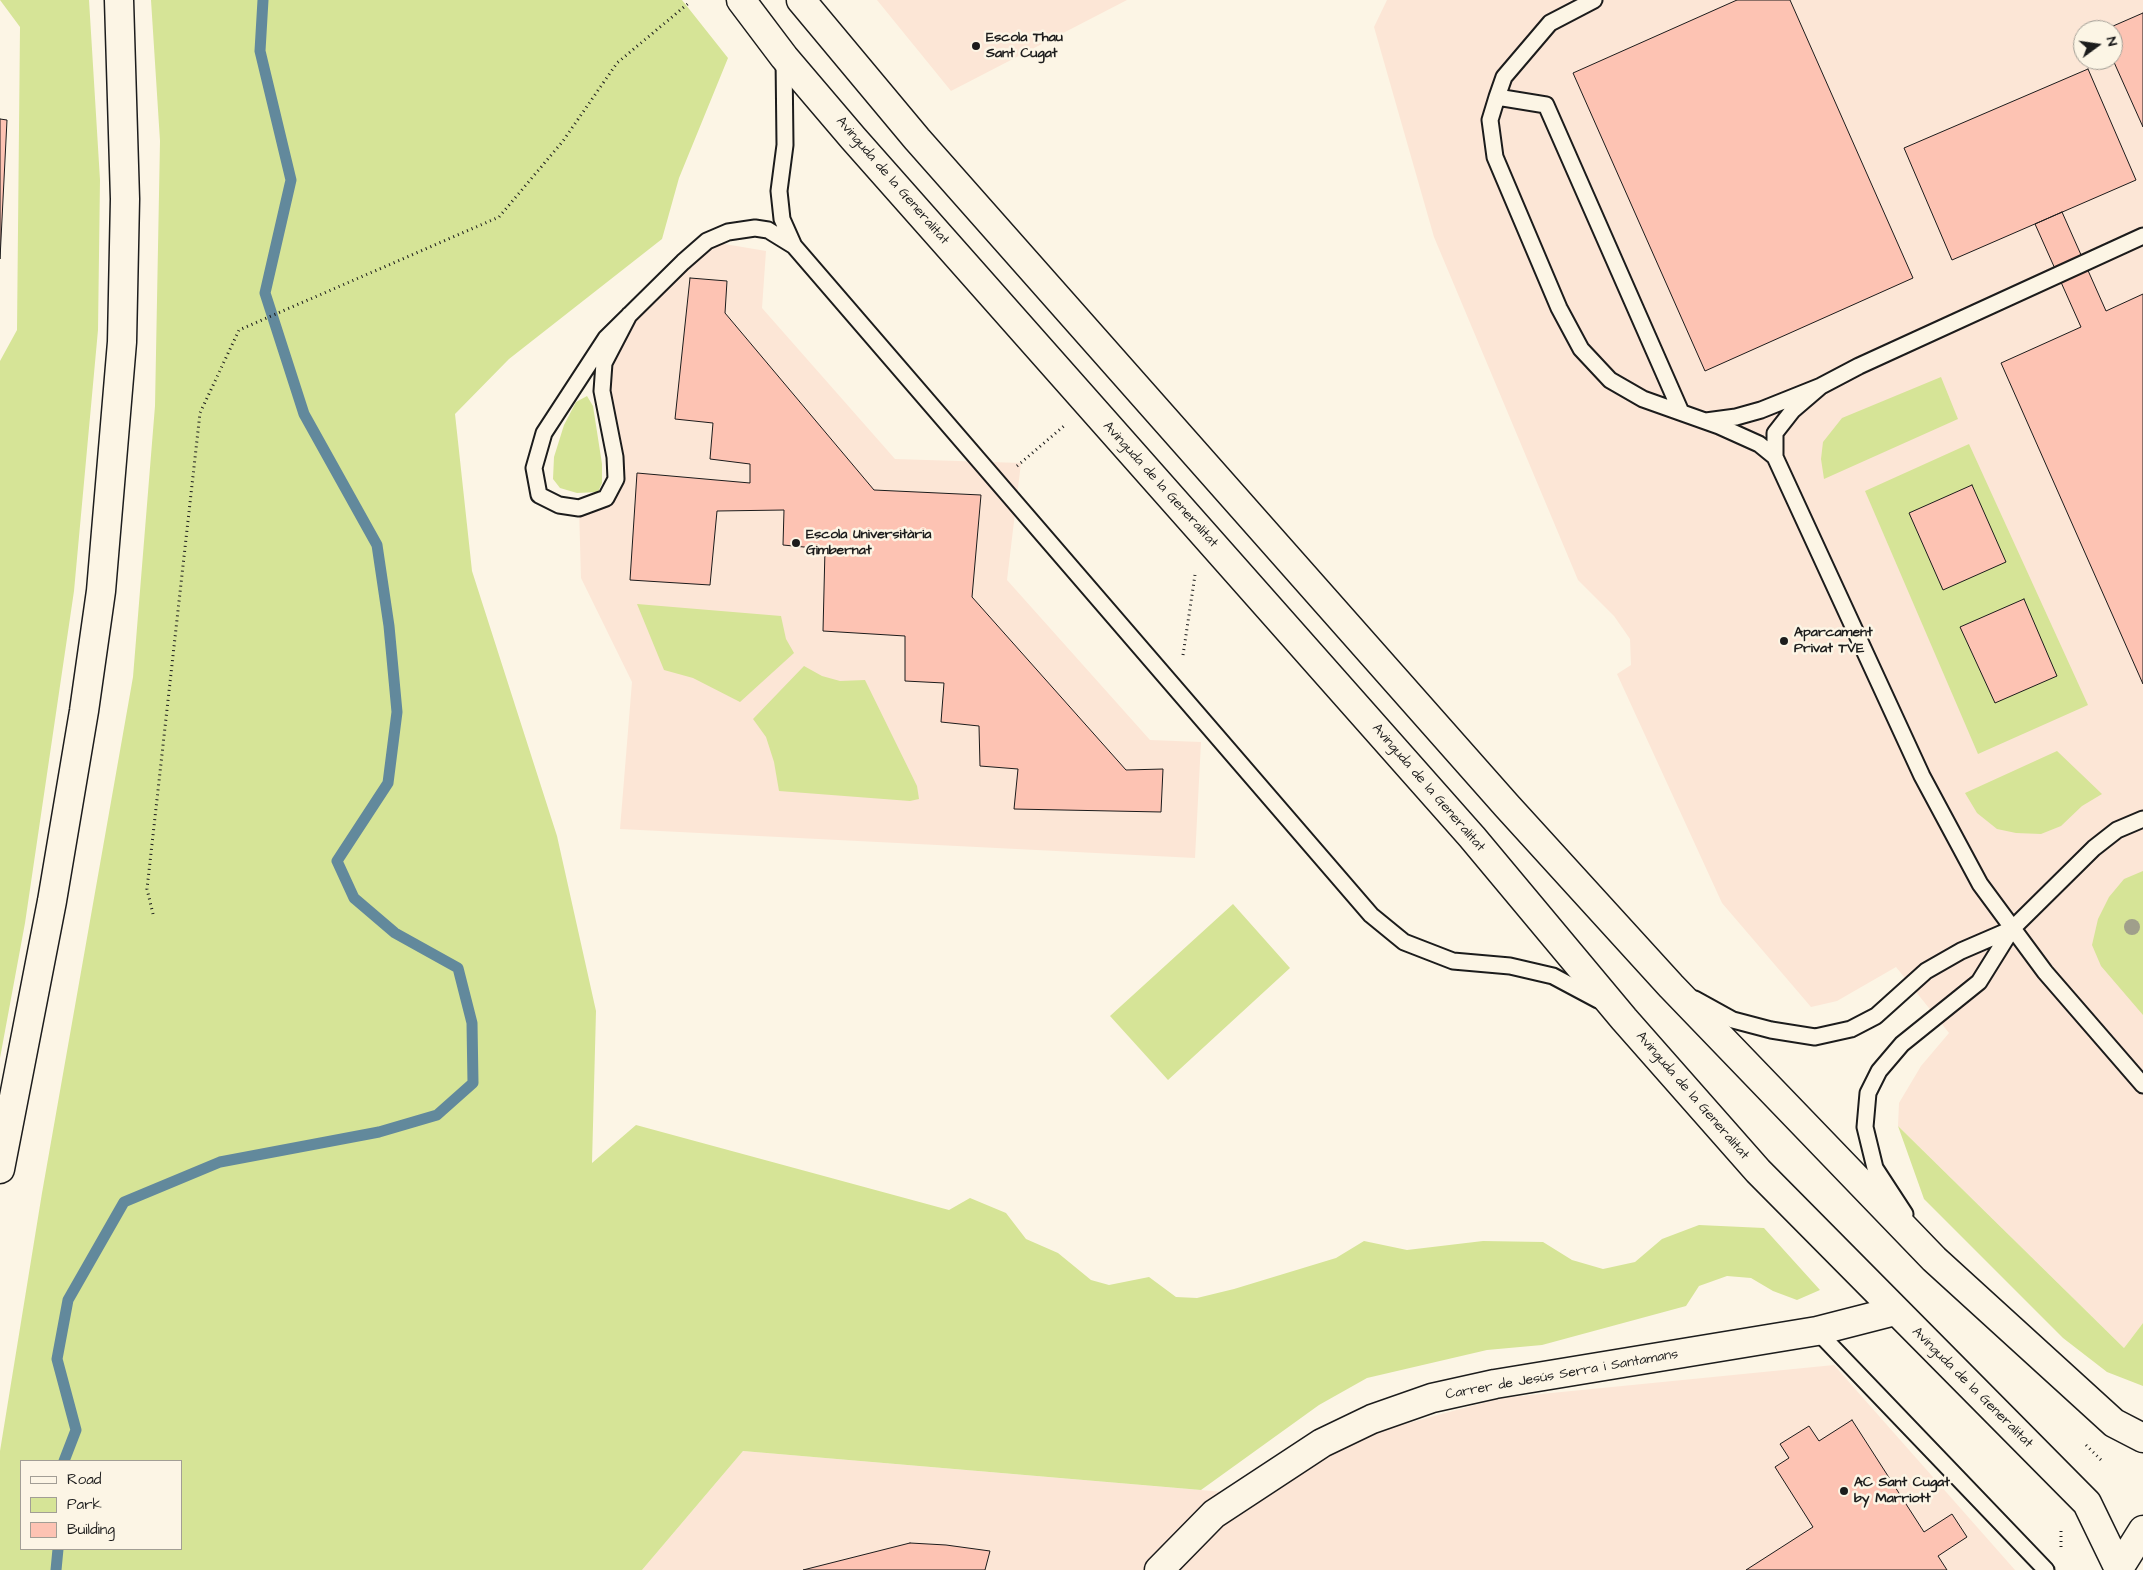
<!DOCTYPE html>
<html>
<head>
<meta charset="utf-8">
<style>
  body { margin:0 }
  #map { position:relative; width:2143px; height:1570px; overflow:hidden; background:#fcf5e5; font-family:"Architects Daughter",sans-serif }
  canvas { display:block }
  .legend { position:absolute; left:20px; top:1460px; width:162px; height:90px; box-sizing:border-box; background:#fcf5e5; border:1px solid #a29e95; margin:0; padding:6px 9px; list-style:none; font-size:15px; color:#1c1c1c }
  .legend li { display:flex; align-items:center; gap:10px; height:25px }
  .legend b { width:25px; border:1px solid #a29e95 }
  .north { position:absolute; left:2073px; top:20px; width:50px; height:50px; box-sizing:border-box; background:#fcf5e5; border:1px solid #a29e95; border-radius:50%; rotate:76deg; font-size:14px; font-weight:700; line-height:20px; text-align:center; color:#1c1c1c }
  .north::after { content:''; display:block; margin:auto; width:18px; height:22px; background:#1c1c1c; clip-path:polygon(50% 0,100% 100%,50% 72%,0 100%) }
</style>
</head>
<body>
<div id="map">
<canvas width="2143" height="1570"></canvas>
<ul class="legend">
<li><b style="height:6px;background:#fcf5e5"></b>Road</li>
<li><b style="height:14px;background:#d6e497"></b>Park</li>
<li><b style="height:14px;background:#fdc3b3"></b>Building</li>
</ul>
<div class="north">N</div>
</div>
<script>
const ctx = document.querySelector('canvas').getContext('2d');
ctx.lineJoin = 'round';
function fillPath(path, color) { ctx.fillStyle = color; ctx.fill(path, 'evenodd'); }
const shape = rows => new Path2D(rows.map(r => 'M' + r).join(''));
function strokePath(path, color, width, dash) { ctx.strokeStyle = color; ctx.lineWidth = width; ctx.lineCap = dash ? 'butt' : 'round'; ctx.setLineDash(dash || []); ctx.stroke(path); }
function label(font, color, halo, rows, align = 'center') {
  ctx.font = font + ' "Architects Daughter",sans-serif'; ctx.lineWidth = 5; ctx.setLineDash([]); ctx.textBaseline = 'middle'; ctx.strokeStyle = halo; ctx.fillStyle = color; for (const [text, x, y, turn = 0] of rows) {
    ctx.save(); ctx.translate(x, y); ctx.rotate((+turn || 0) * Math.PI / 180); ctx.textAlign = isNaN(turn) ? turn : align; if (halo) ctx.strokeText(text, 0, 0); ctx.fillText(text, 0, 0); ctx.restore();
  }
}
const built = shape([
  [877,0,1127,0,951,91],
  [1387,0,2143,0,2143,1323,2124,1348,1898,1126,1899,1103,1921,1066,1949,1033,1896,967,1837,1001,1811,1007,1722,903,1617,674,1631,665,1630,639,1614,616,1578,580,1434,237,1374,27],
  [2083,30,2113,30,2113,60,2083,60],
  [707,241,766,251,762,308,895,459,1021,463,1007,580,1150,740,1201,742,1195,858,620,829,632,682,581,578,579,508,606,498,616,479,602,391,606,338],
  [1834,1365,2015,1570,642,1570,743,1451,1259,1495,1375,1432,1501,1398]
]);
const green = shape([
  [0,0,89,0,100,180,98,330,74,591,25,923,0,1058,0,361,17,330,20,27],
  [151,0,682,0,728,58,679,178,662,239,509,359,455,414,472,571,557,836,596,1011,592,1163,636,1125,949,1210,970,1198,1006,1213,1026,1239,1058,1253,1091,1280,1109,1285,1149,1277,1176,1297,1197,1298,1234,1289,1336,1258,1364,1241,1407,1250,1483,1241,1543,1242,1572,1260,1603,1269,1635,1262,1662,1239,1699,1225,1764,1228,1820,1290,1797,1300,1773,1291,1751,1278,1727,1276,1699,1286,1686,1306,1542,1345,1487,1350,1367,1378,1319,1405,1201,1490,743,1451,642,1570,0,1570,0,1451,42,1193,133,677,155,406,160,141],
  [21,1461,181,1461,181,1549,21,1549],
  [1941,377,1958,419,1824,479,1821,459,1823,442,1842,418],
  [587,396,593,406,602,464,602,483,598,492,577,493,560,488,553,479,554,457,564,425,576,402],
  [1969,444,2088,705,1978,754,1865,491],
  [637,604,781,616,786,639,794,653,740,702,693,678,664,670],
  [804,666,822,676,840,681,865,680,917,786,919,799,910,801,779,791,774,762,766,737,753,719],
  [2057,751,2102,794,2082,806,2061,826,2041,834,2016,833,1997,829,1977,813,1965,793],
  [2143,871,2143,1015,2101,966,2092,945,2098,919,2109,897,2124,879],
  [1233,904,1290,968,1168,1080,1110,1016],
  [1898,1126,2124,1348,2143,1323,2143,1386,2107,1372,2063,1338,1924,1199]
]);
const stream = shape([
  [64,1461,76,1430,57,1359,68,1300,124,1202,220,1162,379,1132,437,1115,473,1083,472,1023,458,968,395,933,354,898,337,861,388,783,397,712,389,626,377,545,304,414,265,293,291,180,260,51,263,0],
  [56,1570,58,1549]
]);
const building = shape([
  [1737,0,1790,0,1913,278,1705,371,1573,73,1737,0],
  [2143,13,2143,127,2113,60,2113,30,2104,30,2143,13],
  [2088,69,2136,180,1952,260,1904,148,2088,69],
  [0,119,7,120,0,259,0,119],
  [2062,212,2106,311,2143,294,2143,684,2001,363,2081,327,2035,224,2062,212],
  [690,278,727,281,725,313,874,490,981,495,972,597,1126,770,1163,769,1161,812,1014,809,1018,769,980,766,979,726,941,722,944,683,905,681,905,636,823,631,825,549,783,545,784,510,717,511,710,585,630,580,637,473,750,483,750,464,710,459,713,423,675,419,690,278],
  [1972,485,2006,562,1943,590,1909,513,1972,485],
  [2024,599,2057,676,1995,703,1960,627,2024,599],
  [1852,1420,1924,1532,1952,1514,1967,1537,1938,1556,1947,1570,1746,1570,1813,1527,1775,1467,1789,1458,1780,1444,1809,1426,1819,1441,1852,1420],
  [910,1543,946,1545,990,1551,985,1570,803,1570,910,1543]
]);
const path = shape([
  [1017,466,1064,426],
  [1183,655,1195,575],
  [153,914,147,889,200,413,239,330,499,217,563,141,617,63,690,2],
  [2086,1445,2103,1462],
  [2061,1547,2061,1528]
]);
const service = shape([
  [784,58,785,145,779,191,782,219,794,246,1371,915,1404,942,1453,961,1510,966,1553,976,1598,1000],
  [1497,97,1504,77,1550,23,1594,0],
  [629,315,604,363,602,391,615,457,616,479,606,498,579,508,559,505,539,495,534,468,544,433,606,338,683,262,707,241,728,232,755,228,768,230,794,246],
  [1821,386,1859,366,2143,236],
  [1681,412,1546,105,1497,97,1490,120,1495,157,1559,308,1581,349,1610,380,1643,399,1719,426,1759,444,1775,457],
  [1706,421,1736,417,1761,410,1821,386,1793,410,1775,433,1775,457,1922,776,1980,884,2045,972,2143,1085],
  [1695,999,1733,1020,1771,1030,1815,1037,1851,1029,1876,1016,1926,971,1961,951,2012,929],
  [1905,1214,1875,1168,1865,1127,1868,1093,1879,1071,1902,1044,1979,982,2012,929,2094,848,2117,830,2143,819],
  [1817,1331,2046,1570]
]);
const minor = shape([
  [1159,1570,1214,1514,1322,1443,1372,1419,1432,1398,1495,1384,1817,1331,1895,1311]
]);
const tertiary = shape([
  [741,0,784,57,853,138,1472,837,1624,1019,1758,1171,2087,1503,2119,1569],
  [801,0,917,139,1507,806,1671,986,1934,1259,2114,1423,2143,1438],
  [2118,1570,2143,1530]
]);
const trunk = shape([
  [0,1169,52,901,84,711,101,591,122,342,125,199,119,0]
]);
const trees = [
  [2132,927]
];
const markers = [
  [976,46,5,"#1c1c1c"],
  [796,543,5,"#1c1c1c"],
  [1784,641,5,"#1c1c1c"],
  [1844,1491,5,"#1c1c1c"]
];
const poiNames = [
  ["Escola Thau",986,38],
  ["Sant Cugat",986,54],
  ["Escola Universitària",806,535],
  ["Gimbernat",806,551],
  ["Aparcament",1794,633],
  ["Privat TVE",1794,649],
  ["AC Sant Cugat",1854,1483],
  ["by Marriott",1854,1499]
];
const streetNames = [
  ["Avinguda de la Generalitat",892,181,49],
  ["Avinguda de la Generalitat",1160,485,48],
  ["Avinguda de la Generalitat",1428,788,49],
  ["Avinguda de la Generalitat",1692,1096,49],
  ["Carrer de Jesús Serra i Santamans",1562,1375,-10],
  ["Avinguda de la Generalitat",1972,1388,45]
];
fillPath(built, '#fce6d6');
fillPath(green, '#d6e497');
strokePath(stream, '#62899c', 11);
fillPath(building, '#fdc3b3');
strokePath(building, '#1c1c1c', 1);
strokePath(service, '#1c1c1c', 19);
strokePath(minor, '#1c1c1c', 31);
strokePath(tertiary, '#1c1c1c', 31);
strokePath(trunk, '#1c1c1c', 31);
strokePath(path, '#1c1c1c', 3, [1, 4]);
strokePath(service, '#fcf5e5', 15);
strokePath(minor, '#fcf5e5', 28);
strokePath(tertiary, '#fcf5e5', 28);
strokePath(trunk, '#fcf5e5', 28);
ctx.fillStyle = '#a09f8b';
for (const [x, y] of trees) { ctx.beginPath(); ctx.arc(x, y, 8, 0, 2 * Math.PI); ctx.fill(); }
for (const [x, y, r, color] of markers) { const dot = new Path2D(); dot.arc(x, y, r, 0, 2 * Math.PI); ctx.fillStyle = color; ctx.fill(dot); strokePath(dot, '#fcf5e5', 2); }
label('bold 14px', '#1c1c1c', '#fcf5e5', poiNames, 'left');
label('14px', '#1c1c1c', '#fcf5e5', streetNames);
</script>
</body>
</html>
